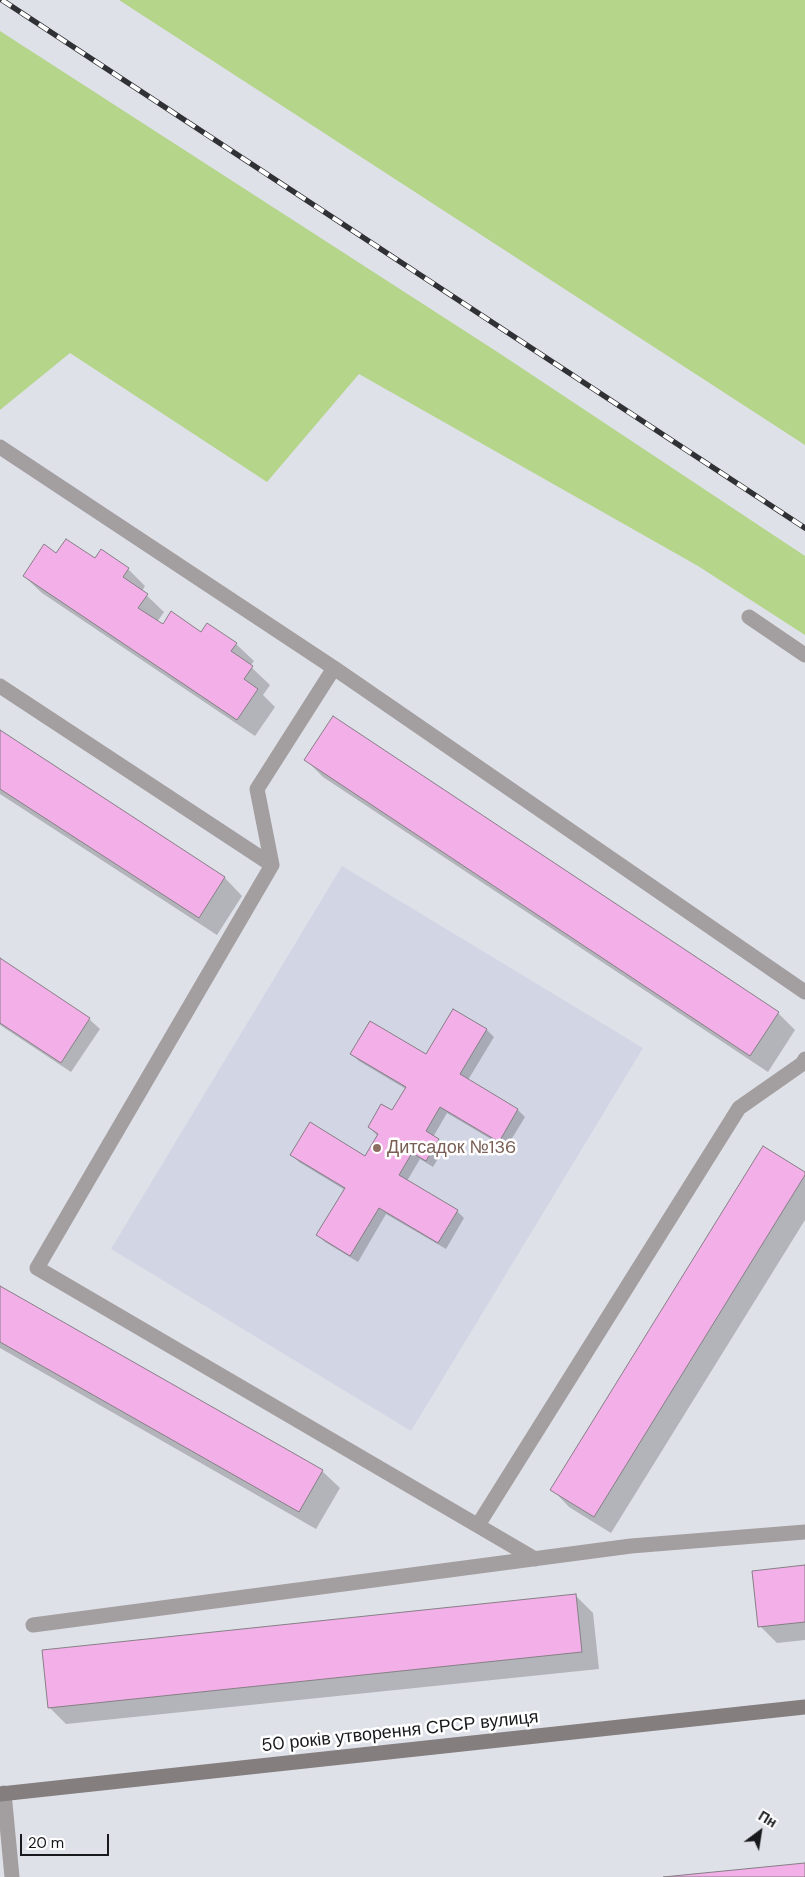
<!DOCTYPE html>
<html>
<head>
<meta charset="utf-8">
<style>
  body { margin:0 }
  #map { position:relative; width:805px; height:1877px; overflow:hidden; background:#dfe1e9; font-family:"DM Sans",sans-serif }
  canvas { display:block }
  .north { position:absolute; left:735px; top:1807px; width:50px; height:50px; -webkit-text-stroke:4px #fff; paint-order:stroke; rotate:31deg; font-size:14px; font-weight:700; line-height:20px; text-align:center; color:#18191c }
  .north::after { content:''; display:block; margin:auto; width:18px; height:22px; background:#18191c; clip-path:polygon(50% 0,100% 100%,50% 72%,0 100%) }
  .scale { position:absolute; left:20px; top:1834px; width:89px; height:22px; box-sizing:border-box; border:2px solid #18191c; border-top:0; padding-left:6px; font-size:15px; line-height:18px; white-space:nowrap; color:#18191c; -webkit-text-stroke:4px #fff; paint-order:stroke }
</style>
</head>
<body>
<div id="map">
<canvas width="805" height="1877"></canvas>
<div class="north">Пн</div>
<div class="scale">20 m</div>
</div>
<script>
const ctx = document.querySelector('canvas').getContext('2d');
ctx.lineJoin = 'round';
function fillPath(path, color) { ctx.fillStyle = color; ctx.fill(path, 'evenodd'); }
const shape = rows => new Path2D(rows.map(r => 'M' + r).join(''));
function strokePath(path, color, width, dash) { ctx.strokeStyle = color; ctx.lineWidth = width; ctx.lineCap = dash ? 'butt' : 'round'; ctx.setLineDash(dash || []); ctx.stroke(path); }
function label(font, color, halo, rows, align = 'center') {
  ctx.font = font + ' "DM Sans",sans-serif'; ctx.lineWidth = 5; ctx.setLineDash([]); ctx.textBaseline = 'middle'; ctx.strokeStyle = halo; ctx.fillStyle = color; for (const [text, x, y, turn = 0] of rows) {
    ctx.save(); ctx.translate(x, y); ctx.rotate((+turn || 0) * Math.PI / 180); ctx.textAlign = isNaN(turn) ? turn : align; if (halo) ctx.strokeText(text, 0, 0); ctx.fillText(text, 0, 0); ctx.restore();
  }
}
const built = shape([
  [342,866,643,1048,411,1431,111,1249]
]);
const green = shape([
  [119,0,805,0,805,445],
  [0,31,499,353,805,556,805,635,698,566,359,374,267,482,70,353,0,410]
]);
const shadow = shape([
  [57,554,95,560,128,569,145,586,142,591,164,612,157,622,163,626,202,633,236,644,254,661,250,666,270,685,263,695,275,707,255,736,42,593,24,576],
  [0,732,225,878,242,896,217,935,0,794],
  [306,760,778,1013,795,1030,768,1072,323,777],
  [0,960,89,1019,100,1029,71,1072,0,1025],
  [453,1011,487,1030,494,1037,468,1080,518,1110,525,1117,506,1148,447,1113,433,1137,445,1147,433,1167,420,1159,407,1181,457,1211,464,1218,446,1249,386,1214,358,1262,325,1242,318,1235,345,1190,299,1162,292,1155,365,1157,378,1136,369,1127,392,1112,406,1089,359,1061,352,1054,426,1056],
  [805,1173,805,1220,611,1533,569,1507,552,1489],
  [0,1287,322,1471,340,1488,316,1529,0,1348],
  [805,1567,805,1640,777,1643,760,1626],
  [575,1595,593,1613,599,1669,66,1724,49,1707]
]);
const building = shape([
  [66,539,95,558,101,549,129,568,123,577,148,594,138,608,163,624,171,611,201,632,207,623,237,643,231,651,253,666,244,679,258,689,237,720,23,576,44,544,56,553,66,539],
  [333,716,779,1012,750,1056,304,760,333,716],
  [0,730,225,877,199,918,0,789,0,730],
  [0,958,90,1018,61,1063,0,1023,0,958],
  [453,1009,487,1029,460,1074,518,1109,499,1142,440,1107,426,1131,439,1139,426,1161,412,1153,399,1175,458,1210,438,1243,379,1208,350,1256,316,1235,345,1188,290,1155,310,1122,365,1156,378,1134,368,1127,381,1104,392,1110,406,1087,350,1054,370,1021,426,1054,453,1009],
  [763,1146,805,1172,805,1175,594,1517,550,1490,763,1146],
  [0,1286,323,1470,299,1512,0,1342,0,1286],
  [805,1565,805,1622,758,1627,752,1571,805,1565],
  [576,1594,582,1652,48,1708,42,1650,576,1594],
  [805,1863,805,1877,663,1877,805,1863]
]);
const lane = shape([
  [0,447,334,668,257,789,272,865],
  [749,617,805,655],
  [334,668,805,992],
  [0,686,272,865,37,1268,535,1559],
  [478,1525,739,1108,802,1064,805,1059],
  [33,1625,631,1546,805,1532],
  [4,1793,12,1877]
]);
const secondary = shape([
  [0,1794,805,1707]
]);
const rail = shape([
  [2,0,805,528]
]);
const markers = [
  [377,1148,5,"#8d6e63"]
];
const educationNames = [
  ["Дитсадок №136",387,1148]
];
const streetNames = [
  ["50 років утворення СРСР вулиця",400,1732,-6]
];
fillPath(built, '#d2d5e4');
fillPath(green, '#b4d58a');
fillPath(shadow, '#0003');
fillPath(building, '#f3afe8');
strokePath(building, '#867f85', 1);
strokePath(lane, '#a39e9f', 15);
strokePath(secondary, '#847e7f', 15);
strokePath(rail, '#303134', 5.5);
strokePath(rail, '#fff', 4, [11]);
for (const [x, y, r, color] of markers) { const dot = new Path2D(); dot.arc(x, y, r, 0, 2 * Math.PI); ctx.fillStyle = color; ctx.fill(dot); strokePath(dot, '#fff', 2); }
label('18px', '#785e54', '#fff', educationNames, 'left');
label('18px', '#18191c', '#fff', streetNames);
</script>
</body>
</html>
